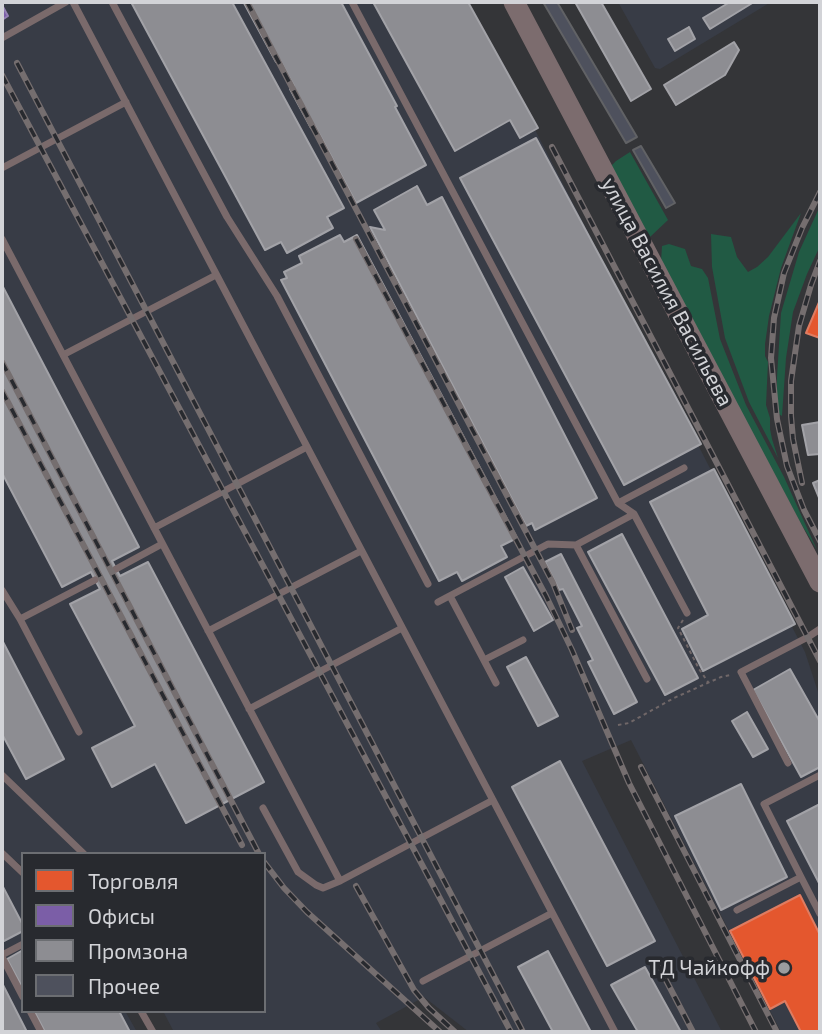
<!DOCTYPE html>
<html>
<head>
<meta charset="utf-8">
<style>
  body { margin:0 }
  #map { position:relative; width:822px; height:1034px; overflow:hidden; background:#343538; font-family:"Exo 2",sans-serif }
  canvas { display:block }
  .frame { position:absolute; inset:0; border:4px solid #d2d3d7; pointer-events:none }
  .legend { position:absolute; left:21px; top:852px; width:245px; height:161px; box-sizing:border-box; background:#282a2f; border:2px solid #6c6e72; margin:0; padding:9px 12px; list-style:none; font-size:21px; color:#d2d3d7 }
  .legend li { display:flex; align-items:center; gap:14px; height:35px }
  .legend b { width:35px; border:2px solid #6c6e72 }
</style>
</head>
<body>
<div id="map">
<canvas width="822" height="1034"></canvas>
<div class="frame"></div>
<ul class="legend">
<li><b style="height:19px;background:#e4572e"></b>Торговля</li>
<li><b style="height:19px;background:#7b5ea7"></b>Офисы</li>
<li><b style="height:19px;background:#8d8d92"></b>Промзона</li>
<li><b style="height:19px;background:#4e515d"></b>Прочее</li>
</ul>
</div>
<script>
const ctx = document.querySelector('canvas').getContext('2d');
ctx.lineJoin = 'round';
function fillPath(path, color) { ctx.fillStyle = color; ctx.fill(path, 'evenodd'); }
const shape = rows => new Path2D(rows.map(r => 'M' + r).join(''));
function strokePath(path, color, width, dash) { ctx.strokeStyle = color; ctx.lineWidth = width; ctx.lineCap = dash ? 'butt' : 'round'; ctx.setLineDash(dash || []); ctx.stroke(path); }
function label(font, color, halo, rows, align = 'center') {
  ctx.font = font + ' "Exo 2",sans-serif'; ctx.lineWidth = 7; ctx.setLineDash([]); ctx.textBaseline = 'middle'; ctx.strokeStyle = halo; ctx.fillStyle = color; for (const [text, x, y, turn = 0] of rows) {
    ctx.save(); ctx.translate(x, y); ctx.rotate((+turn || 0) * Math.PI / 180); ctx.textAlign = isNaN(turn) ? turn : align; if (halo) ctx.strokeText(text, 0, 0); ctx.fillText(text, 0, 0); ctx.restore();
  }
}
const built = shape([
  [2,2,469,2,805,652,820,698,820,1032,781,1032,631,740,582,761,722,1032,469,1032,424,997,376,1023,382,1032,174,1032,163,1011,264,1011,264,854,23,854,23,866,10,857,2,847],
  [618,2,771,2,660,69,655,68],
  [2,857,23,878,23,1011,125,1011,137,1032,2,1032]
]);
const green = shape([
  [630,152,668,220,650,237,644,232,611,166,616,161],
  [820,206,820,246,807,274,793,312,786,358,782,416,779,414,777,404,777,377,781,313,799,252],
  [801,213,781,268,769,316,765,344,765,356,768,362,766,405,770,418,770,429,772,439,778,458,749,402,725,338,712,267,711,234,731,237,737,257,748,272,757,267,768,257],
  [669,244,685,249,691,266,702,269,708,278,720,339,746,405,784,477,817,550,800,522,661,262,662,246]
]);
const shops = shape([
  [820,300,820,338,806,333,820,300],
  [800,895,820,935,820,1032,801,1032,785,1001,770,1009,730,931,800,895]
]);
const offices = shape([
  [2,5,8,16,2,20,2,5]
]);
const industry = shape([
  [131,2,232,2,344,208,327,217,333,228,287,253,281,242,265,250,131,2],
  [246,2,341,2,397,106,395,107,426,165,356,203,315,126,311,128,290,89,294,86,280,60,276,62,244,3,246,2],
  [373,2,468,2,538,128,520,138,510,120,455,151,373,2],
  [575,2,601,2,651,89,631,101,575,2],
  [730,2,754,2,710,29,703,18,730,2],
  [689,27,695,39,675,51,668,39,689,27],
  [734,42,739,50,725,75,676,105,664,85,734,42],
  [536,138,701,444,624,485,460,178,536,138],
  [417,186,427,205,442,197,597,498,535,530,532,523,526,526,370,227,385,230,374,210,417,186],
  [340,235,344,242,357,235,517,538,501,546,507,557,462,581,457,572,439,581,281,280,287,278,284,272,302,263,299,256,340,235],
  [2,285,139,547,112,561,120,576,148,562,264,782,186,823,155,764,112,787,92,748,135,726,70,604,100,589,95,580,91,572,62,587,2,473,2,285],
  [820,422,820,454,808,455,802,425,820,422],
  [714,469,795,624,703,671,682,629,708,615,650,502,714,469],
  [820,480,820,500,813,483,820,480],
  [622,534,698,678,665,695,588,552,622,534],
  [561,554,637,702,614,714,588,662,593,660,577,628,582,626,563,589,559,590,545,562,561,554],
  [523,567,553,620,534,631,505,577,523,567],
  [2,640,64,759,26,779,2,734,2,640],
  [526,657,558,716,538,726,507,667,526,657],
  [790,669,820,722,820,767,801,777,753,690,790,669],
  [747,712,768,749,753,757,732,721,747,712],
  [560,761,655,941,607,966,512,787,560,761],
  [741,784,787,877,721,910,675,816,741,784],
  [820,804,820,885,787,821,820,804],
  [2,885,23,925,23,931,2,942,2,885],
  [23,950,23,989,7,959,23,950],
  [548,951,591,1032,553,1032,518,967,548,951],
  [645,967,681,1032,638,1032,611,985,645,967],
  [2,983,27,1032,2,1032,2,983],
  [34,1011,119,1011,130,1032,45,1032,34,1011]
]);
const building = shape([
  [543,2,557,2,637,137,626,143,543,2],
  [641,146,675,203,666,208,633,150,641,146]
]);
const path = shape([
  [683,620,678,628,699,669,708,682],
  [618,725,629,723,674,698,721,677,730,675]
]);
const service = shape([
  [73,2,615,1032],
  [112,2,227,217,277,296,428,584],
  [352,2,618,503,634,514,687,613],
  [2,38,66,2],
  [2,168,126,102],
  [2,239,340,881,493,800],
  [63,355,216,275],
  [618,503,684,468],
  [154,528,307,447],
  [576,545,647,679],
  [116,569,162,544],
  [2,590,20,619,79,732],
  [450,596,496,683],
  [438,602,548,544,576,545,634,514],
  [20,619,95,580],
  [208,631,361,551],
  [484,660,523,640],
  [249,709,402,628],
  [788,763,741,672,808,637,820,629],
  [2,775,84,854],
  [263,808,298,872,316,885,323,888,340,881],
  [2,853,23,873],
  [801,877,820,914],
  [737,910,801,877,764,804,820,775],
  [2,955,23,944],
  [2,957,23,997],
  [423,981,552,913],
  [30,1011,41,1032],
  [141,1011,153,1032]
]);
const secondary = shape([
  [514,2,820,582]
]);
const rail = shape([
  [247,2,553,583,572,630],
  [17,63,523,1032],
  [2,75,511,1032],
  [552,147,820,661],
  [820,192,802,228,784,273,774,318,771,358,777,419,787,466,804,510,820,541],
  [356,239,546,596,572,650,629,783,756,1032],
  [2,362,259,854],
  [2,391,242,845],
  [802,483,793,439,791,416,791,381,799,326,811,285,820,261],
  [641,767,777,1032],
  [264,862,284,888,307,912,440,1032],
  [356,886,414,990,429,1008,455,1032],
  [656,961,693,1032]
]);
const markers = [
  [784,968,7,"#9b9c9f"]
];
const streetNames = [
  ["улица Василия Васильева",667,292,62]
];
const poiNames = [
  ["ТД Чайкофф",770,968]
];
fillPath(built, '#383c46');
fillPath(green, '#215a44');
fillPath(shops, '#e4572e');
strokePath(shops, '#df7c61', 2);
fillPath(offices, '#7b5ea7');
strokePath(offices, '#9581b5', 2);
fillPath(industry, '#8d8d92');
strokePath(industry, '#a2a2a7', 2);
fillPath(building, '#4e515d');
strokePath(building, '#616265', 2);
strokePath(path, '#706768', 2, [3.5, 3.5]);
strokePath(service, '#7a6a6b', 7);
strokePath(secondary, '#7c6c6e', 21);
strokePath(rail, '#756e6f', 6);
strokePath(rail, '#282a2f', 3.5, [10]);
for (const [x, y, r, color] of markers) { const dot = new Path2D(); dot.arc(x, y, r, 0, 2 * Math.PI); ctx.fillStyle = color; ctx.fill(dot); strokePath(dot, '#282a2f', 2.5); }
label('21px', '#d2d3d7', '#282a2f', streetNames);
label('21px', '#d2d3d7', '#282a2f', poiNames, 'right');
</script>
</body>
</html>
